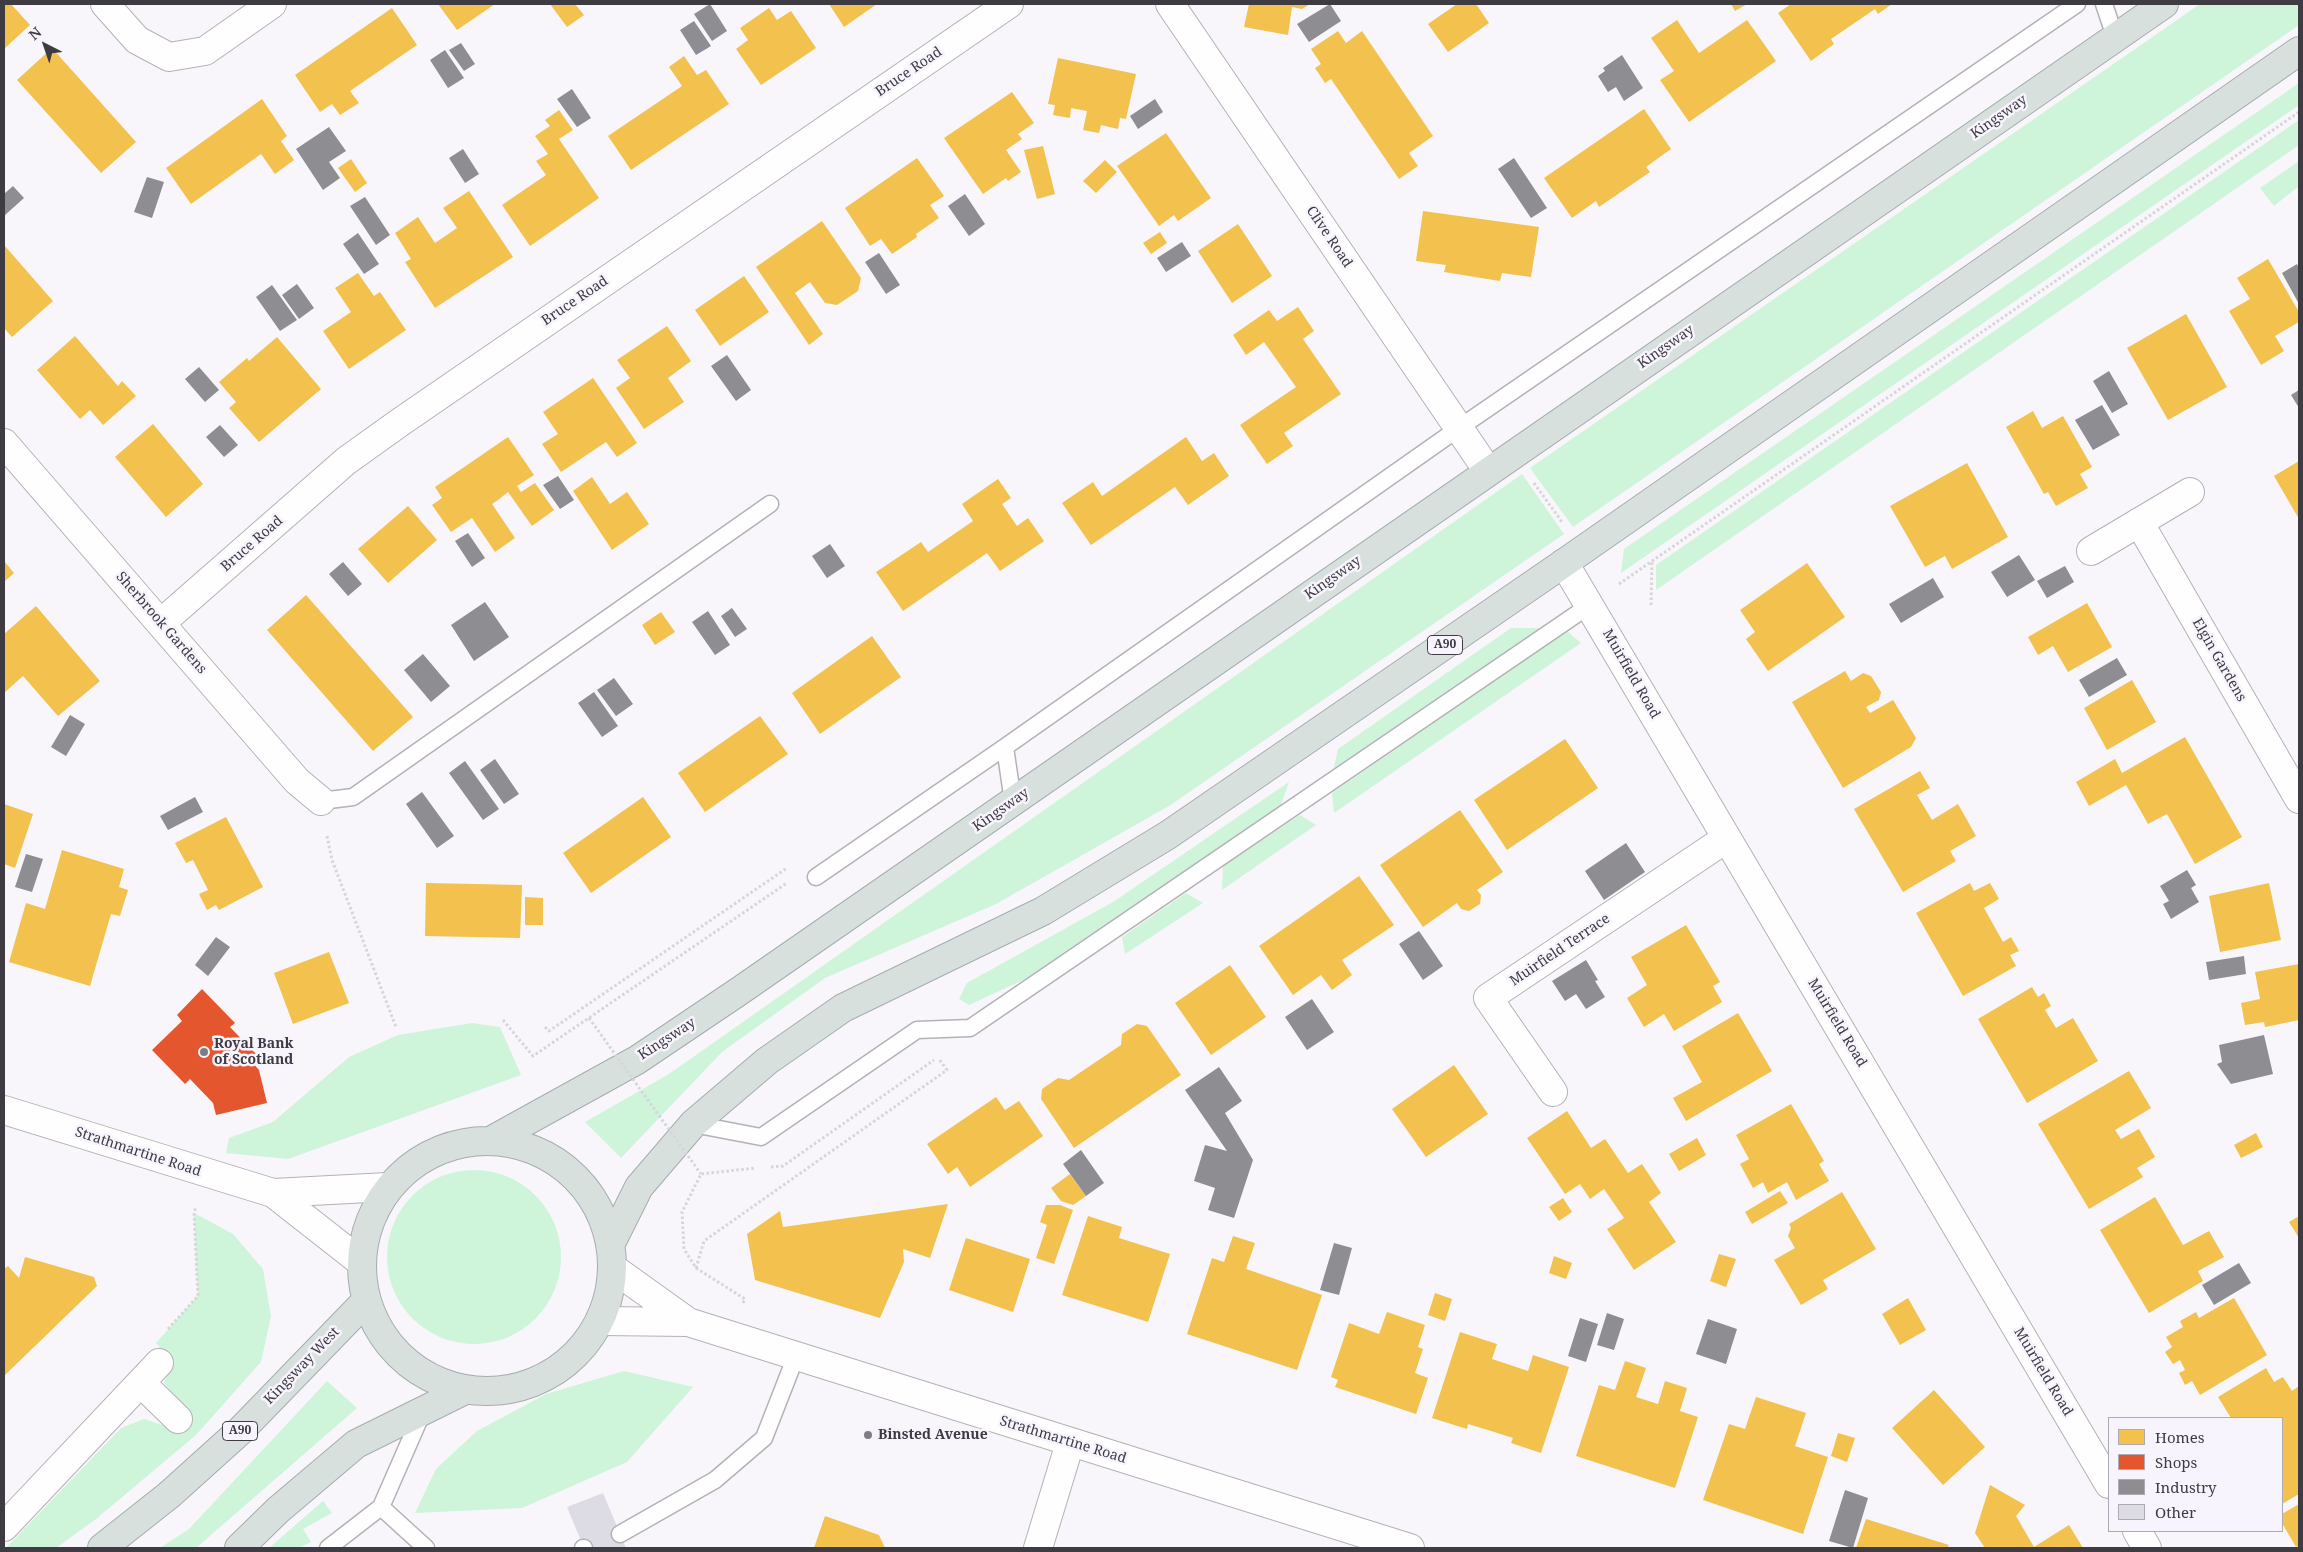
<!DOCTYPE html>
<html>
<head>
<meta charset="utf-8">
<style>
  body { margin:0 }
  #map { position:relative; width:2303px; height:1552px; overflow:hidden; background:#f8f6fb; font-family:"Noto Serif",serif }
  canvas { display:block }
  .frame { position:absolute; inset:0; border:5px solid #3e3b43; pointer-events:none }
  .legend { position:absolute; left:2108px; top:1417px; width:175px; height:115px; box-sizing:border-box; background:#f7f4fd; border:1px solid #adaab3; margin:0; padding:6px 9px; list-style:none; font-size:15px; color:#3e3b43 }
  .legend li { display:flex; align-items:center; gap:10px; height:25px }
  .legend b { width:25px; border:1px solid #adaab3 }
  .north { position:absolute; left:20px; top:20px; width:50px; height:50px; -webkit-text-stroke:4px #f7f4fd; paint-order:stroke; rotate:319deg; font-size:14px; font-weight:700; line-height:20px; text-align:center; color:#3e3b43 }
  .north::after { content:''; display:block; margin:auto; width:18px; height:22px; background:#3e3b43; clip-path:polygon(50% 0,100% 100%,50% 72%,0 100%) }
</style>
</head>
<body>
<div id="map">
<canvas width="2303" height="1552"></canvas>
<div class="frame"></div>
<ul class="legend">
<li><b style="height:14px;background:#f2c14e"></b>Homes</li>
<li><b style="height:14px;background:#e4572e"></b>Shops</li>
<li><b style="height:14px;background:#8d8d92"></b>Industry</li>
<li><b style="height:14px;background:#dddce5"></b>Other</li>
</ul>
<div class="north">N</div>
</div>
<script>
const ctx = document.querySelector('canvas').getContext('2d');
ctx.lineJoin = 'round';
function fillPath(path, color) { ctx.fillStyle = color; ctx.fill(path, 'evenodd'); }
const shape = rows => new Path2D(rows.map(r => 'M' + r).join(''));
function strokePath(path, color, width, dash) { ctx.strokeStyle = color; ctx.lineWidth = width; ctx.lineCap = dash ? 'butt' : 'round'; ctx.setLineDash(dash || []); ctx.stroke(path); }
function label(font, color, halo, rows, align = 'center') {
  ctx.font = font + ' "Noto Serif",serif'; ctx.lineWidth = 5; ctx.setLineDash([]); ctx.textBaseline = 'middle'; ctx.strokeStyle = halo; ctx.fillStyle = color; for (const [text, x, y, turn = 0] of rows) {
    ctx.save(); ctx.translate(x, y); ctx.rotate((+turn || 0) * Math.PI / 180); ctx.textAlign = isNaN(turn) ? turn : align; if (halo) ctx.strokeText(text, 0, 0); ctx.fillText(text, 0, 0); ctx.restore();
  }
}
const green = shape([
  [2200,4,2299,4,2299,25,1573,527,1530,468],
  [2299,83,2299,105,1621,573,1624,549],
  [2299,120,2299,145,1656,590,1656,565],
  [2299,161,2299,186,2274,206,2260,188],
  [1522,474,1564,534,1169,806,996,904,825,978,722,1052,621,1158,585,1122,669,1074],
  [1511,628,1540,628,1334,768,1338,749],
  [1567,631,1581,643,1334,813,1332,793],
  [1289,782,1281,805,1025,979,969,1005,959,999,967,983,1113,902],
  [1300,815,1316,825,1222,890,1223,866],
  [1186,893,1203,903,1125,954,1122,937],
  [472,1023,500,1027,521,1075,288,1159,226,1153,229,1138,273,1122,349,1057,398,1035],
  '387 1257a87 87 0 1 1 174 0a87 87 0 1 1-174 0Z',
  [194,1213,233,1234,263,1269,271,1316,261,1362,196,1435,96,1519,56,1548,6,1548,121,1428,144,1419,172,1428,188,1412,164,1383,172,1363,156,1343,198,1296],
  [624,1371,693,1387,627,1462,522,1508,415,1513,436,1469,477,1431,546,1394],
  [327,1381,357,1408,196,1548,160,1548,189,1529],
  [323,1501,332,1513,303,1529,311,1542,299,1548,269,1548]
]);
const homes = shape([
  [4,4,11,4,30,25,4,49],
  [438,4,495,4,457,30],
  [550,4,575,4,584,15,567,27],
  [829,4,877,4,844,27],
  [1249,4,1310,4,1302,9,1292,7,1288,35,1244,27],
  [1457,4,1476,4,1489,23,1448,52,1428,24],
  [1731,4,1747,4,1735,11],
  [1791,4,1892,4,1878,14,1875,9,1831,39,1834,44,1811,61,1778,13],
  [392,8,417,45,350,91,359,103,340,115,332,104,320,112,295,75],
  [769,8,777,20,791,11,816,48,761,85,736,49,748,40,740,28],
  [1677,20,1699,53,1747,20,1776,61,1689,122,1660,80,1674,71,1651,38],
  [1338,31,1346,43,1362,31,1433,136,1409,153,1418,166,1399,179,1331,79,1325,83,1315,68,1321,64,1311,49],
  [52,48,136,142,101,173,17,80],
  [684,56,697,75,706,70,729,104,631,170,608,136,682,86,669,67],
  [1058,58,1136,74,1126,119,1120,118,1118,129,1101,125,1099,133,1083,130,1087,111,1071,108,1070,118,1053,115,1055,105,1048,104],
  [1012,92,1034,123,1018,134,1022,139,1006,150,1021,172,1008,181,1006,178,983,194,944,138],
  [262,99,287,136,281,141,294,160,275,174,261,154,191,204,166,168],
  [1644,109,1671,149,1646,167,1650,172,1599,207,1596,201,1572,218,1544,178],
  [559,110,573,130,559,139,599,198,530,246,502,205,546,175,536,161,548,154,535,136,550,126,545,120],
  [1166,133,1211,198,1178,221,1174,215,1159,226,1117,166],
  [1043,146,1055,194,1037,199,1024,150],
  [917,158,944,196,930,205,939,218,916,234,917,237,892,254,881,239,870,246,845,208],
  [351,159,367,183,355,192,338,168],
  [1105,160,1117,172,1096,193,1083,181],
  [469,191,513,257,435,308,405,262,411,259,395,233,418,217,435,243,457,228,443,208],
  [1423,211,1539,227,1531,277,1502,273,1500,281,1444,272,1446,265,1416,261],
  [822,221,861,278,858,291,837,305,825,303,810,282,795,293,823,334,809,345,756,267],
  [1238,224,1272,276,1232,303,1198,251],
  [1160,232,1167,243,1151,254,1143,243],
  [4,245,53,301,12,337,4,328],
  [2268,259,2299,312,2299,322,2275,336,2284,351,2261,365,2229,311,2250,299,2237,278],
  [358,273,374,296,380,292,406,330,349,369,323,331,351,312,335,288],
  [744,276,769,312,720,346,695,310],
  [1298,307,1314,331,1303,339,1341,394,1284,433,1293,446,1267,464,1240,425,1296,387,1264,342,1246,355,1233,335,1269,310,1277,321],
  [2186,314,2227,387,2168,420,2127,348],
  [667,326,691,361,668,378,684,402,644,429,616,388,630,378,617,360],
  [75,336,118,386,122,381,136,396,103,425,90,410,80,419,37,370],
  [277,337,321,389,259,442,229,408,236,402,219,382,247,358,249,361],
  [593,378,637,443,617,457,606,442,561,472,542,444,558,434,543,412],
  [2033,411,2042,428,2063,416,2092,467,2080,474,2088,488,2056,506,2048,492,2044,494,2006,427],
  [153,424,203,484,166,517,115,457],
  [508,437,534,475,517,486,521,492,535,483,554,510,532,526,508,492,498,500,492,504,515,538,495,552,472,518,451,532,432,505,442,498,435,487],
  [1186,437,1202,461,1214,453,1229,476,1188,505,1175,487,1091,545,1062,503,1093,482,1102,496],
  [2299,461,2299,519,2274,476],
  [1967,463,2008,537,1952,569,1945,556,1925,567,1890,506],
  [592,477,610,504,627,492,649,524,612,550,573,491],
  [998,479,1011,498,1002,504,1017,526,1028,518,1044,541,1000,571,987,553,903,611,876,572,921,542,928,552,973,521,962,504],
  [408,506,437,540,388,583,358,549],
  [4,561,14,573,4,582],
  [1807,563,1845,617,1768,671,1746,639,1755,632,1740,610],
  [306,595,413,717,373,751,267,630],
  [2087,603,2112,647,2068,672,2053,646,2038,655,2028,637],
  [36,606,100,681,58,716,23,676,4,693,4,634],
  [661,612,675,632,655,645,642,625],
  [872,636,901,677,820,734,792,693],
  [1845,671,1851,681,1863,673,1871,676,1881,692,1879,700,1866,707,1870,713,1893,700,1916,738,1911,747,1843,788,1792,702],
  [2132,680,2156,722,2107,750,2084,708],
  [760,716,788,754,705,812,678,773],
  [2185,737,2242,837,2195,864,2167,814,2148,824,2126,785,2089,806,2076,782,2115,759,2122,773],
  [1565,739,1598,788,1507,850,1474,800],
  [1920,771,1930,788,1917,795,1932,820,1958,804,1976,836,1950,851,1956,861,1903,892,1854,809],
  [643,797,671,837,591,893,563,853],
  [4,804,33,814,15,868,4,864],
  [1460,810,1503,872,1477,890,1481,895,1480,904,1469,911,1461,909,1457,903,1423,927,1380,865],
  [226,817,263,887,219,910,216,905,207,910,199,894,208,890,193,860,186,863,175,843],
  [62,850,124,869,119,887,128,890,120,916,111,914,90,986,9,962,26,903,45,909],
  [1359,876,1394,925,1342,960,1352,975,1332,990,1321,975,1293,995,1259,946],
  [426,883,522,885,520,938,425,936],
  [1970,883,1974,891,1990,883,1999,899,1984,908,2003,942,2011,937,2019,951,2010,955,2016,966,1963,996,1916,913],
  [2269,883,2281,940,2220,952,2209,896],
  [525,897,543,898,543,925,525,925],
  [1686,925,1720,982,1713,986,1722,1002,1674,1031,1664,1014,1644,1027,1627,998,1647,985,1631,957],
  [329,952,349,1003,293,1024,274,973],
  [2299,964,2299,1020,2265,1027,2264,1022,2245,1025,2241,1003,2260,999,2255,972],
  [1230,965,1266,1017,1211,1055,1175,1003],
  [2032,987,2038,997,2044,993,2051,1006,2045,1010,2056,1028,2073,1018,2098,1061,2027,1103,1978,1019],
  [1738,1013,1772,1071,1686,1121,1673,1098,1702,1082,1682,1046],
  [1137,1024,1147,1026,1181,1075,1074,1148,1041,1099,1042,1089,1058,1078,1069,1080,1121,1045,1122,1034],
  [1454,1065,1488,1114,1426,1157,1392,1109],
  [2129,1071,2151,1108,2115,1130,2121,1139,2139,1129,2155,1157,2137,1168,2143,1177,2089,1209,2038,1124],
  [996,1097,1005,1110,1019,1101,1043,1136,970,1187,957,1167,948,1174,927,1144],
  [1791,1104,1824,1161,1819,1164,1829,1181,1796,1200,1787,1182,1768,1193,1763,1182,1753,1188,1740,1164,1749,1159,1736,1135],
  [1567,1111,1591,1148,1605,1139,1628,1173,1642,1164,1661,1193,1649,1202,1676,1242,1634,1270,1607,1229,1624,1218,1604,1189,1590,1199,1580,1184,1565,1194,1527,1138],
  [2256,1133,2263,1147,2241,1158,2234,1145],
  [1697,1138,1706,1155,1679,1171,1669,1154],
  [1070,1174,1086,1196,1073,1205,1061,1201,1051,1188],
  [1780,1191,1788,1203,1752,1224,1745,1212],
  [1842,1192,1876,1249,1823,1280,1828,1289,1801,1305,1774,1260,1795,1248,1788,1236,1791,1228,1789,1224],
  [2155,1197,2183,1245,2209,1231,2224,1257,2198,1271,2203,1281,2149,1313,2100,1230],
  [1563,1198,1572,1212,1559,1221,1549,1207],
  [948,1204,930,1258,903,1249,904,1262,880,1318,755,1280,747,1234,780,1211,783,1227],
  [1046,1205,1060,1205,1073,1210,1054,1264,1036,1258,1047,1225,1040,1222],
  [1088,1216,1122,1227,1119,1238,1170,1254,1148,1322,1062,1295],
  [2299,1216,2299,1238,2289,1222],
  [1233,1236,1255,1243,1246,1269,1322,1295,1297,1370,1187,1334,1212,1258,1224,1262],
  [966,1238,1030,1259,1013,1312,949,1290],
  [1719,1254,1736,1259,1726,1287,1710,1281],
  [1554,1256,1572,1263,1566,1279,1549,1273],
  [25,1257,94,1277,97,1286,4,1376,4,1269,8,1266,19,1278],
  [1435,1293,1452,1299,1445,1321,1428,1315],
  [1908,1298,1926,1330,1900,1345,1882,1314],
  [2234,1298,2267,1355,2200,1395,2192,1381,2185,1385,2179,1373,2185,1370,2180,1360,2173,1364,2165,1352,2172,1347,2166,1337,2183,1327,2180,1321,2196,1312,2199,1318],
  [1387,1312,1425,1325,1418,1347,1423,1349,1415,1373,1428,1378,1416,1414,1335,1387,1338,1380,1331,1377,1349,1323,1379,1334],
  [1460,1332,1497,1344,1492,1359,1528,1371,1533,1355,1569,1367,1541,1453,1511,1443,1513,1438,1488,1430,1468,1424,1467,1429,1432,1418],
  [1625,1361,1646,1368,1636,1397,1658,1404,1665,1381,1687,1388,1680,1411,1698,1417,1675,1488,1576,1456,1599,1385,1615,1390],
  [2266,1368,2274,1382,2283,1377,2292,1391,2299,1386,2299,1494,2282,1504,2282,1418,2231,1418,2218,1397],
  [1934,1390,1985,1447,1943,1485,1892,1428],
  [1756,1397,1806,1413,1795,1446,1828,1457,1803,1534,1703,1500,1729,1424,1745,1429],
  [1838,1433,1855,1438,1847,1462,1831,1456],
  [1990,1485,2025,1505,2016,1516,2034,1547,2069,1525,2083,1548,1985,1548,1975,1533],
  [2299,1504,2299,1545,2296,1547,2282,1523,2282,1514],
  [825,1516,879,1535,885,1548,814,1548],
  [1866,1519,1949,1545,1947,1548,1856,1548]
]);
const shops = shape([
  [202,989,235,1023,230,1027,257,1055,251,1061,259,1070,267,1103,216,1115,213,1103,190,1079,185,1084,152,1050,182,1021,177,1015]
]);
const industry = shape([
  [710,4,727,31,712,41,694,14],
  [1330,4,1341,21,1309,42,1297,24],
  [694,21,711,46,696,55,680,30],
  [461,43,475,64,464,71,449,50],
  [445,50,464,78,448,88,430,60],
  [1622,55,1643,88,1624,101,1616,87,1608,92,1598,76,1605,71,1603,68],
  [572,89,591,118,577,127,557,99],
  [1155,99,1163,112,1138,129,1130,116],
  [329,127,346,151,329,162,340,178,323,190,296,149],
  [463,149,479,174,465,183,449,158],
  [1514,158,1547,208,1531,218,1498,169],
  [147,177,164,182,152,218,134,212],
  [13,186,24,198,4,216,4,194],
  [965,194,985,224,969,236,948,206],
  [365,197,390,235,376,245,350,206],
  [358,233,379,264,364,274,343,244],
  [1182,242,1191,256,1166,272,1157,258],
  [879,253,900,285,886,294,865,262],
  [2297,264,2299,268,2299,304,2282,273],
  [297,284,314,308,299,319,282,295],
  [272,285,297,320,280,331,256,297],
  [727,355,751,390,736,401,711,366],
  [199,367,219,390,205,402,185,379],
  [2109,371,2128,404,2112,413,2093,381],
  [2299,390,2299,408,2291,395],
  [2102,405,2120,435,2093,450,2075,420],
  [220,425,238,445,224,457,206,437],
  [558,476,574,500,560,509,543,485],
  [468,533,485,558,472,567,455,541],
  [830,544,845,566,827,578,812,556],
  [2019,555,2035,580,2007,597,1991,572],
  [343,562,362,584,348,596,329,574],
  [2065,566,2074,582,2047,598,2037,581],
  [1933,578,1944,597,1901,623,1889,604],
  [485,602,509,637,474,661,451,625],
  [732,608,747,629,735,637,721,616],
  [708,611,730,645,715,655,692,622],
  [423,654,450,686,431,702,404,670],
  [2117,658,2127,675,2089,697,2079,680],
  [614,678,633,704,616,716,597,690],
  [594,692,618,726,602,737,578,703],
  [70,715,85,724,66,756,51,747],
  [495,759,519,794,504,804,480,770],
  [465,761,499,809,483,820,449,773],
  [422,792,454,836,437,848,406,804],
  [195,797,203,812,168,830,160,816],
  [1626,843,1645,872,1604,900,1585,871],
  [26,854,43,859,32,892,15,887],
  [2187,870,2196,885,2191,888,2199,902,2171,919,2163,904,2169,901,2160,886],
  [1419,931,1443,966,1423,980,1399,944],
  [216,937,230,947,208,976,195,965],
  [2244,956,2246,974,2209,980,2206,962],
  [1586,960,1598,980,1595,981,1605,997,1586,1009,1576,994,1565,1001,1552,981],
  [1312,999,1334,1032,1307,1050,1285,1017],
  [2264,1035,2273,1074,2231,1084,2217,1064,2222,1062,2219,1045],
  [1219,1067,1242,1101,1225,1113,1253,1160,1234,1218,1208,1210,1215,1188,1194,1181,1205,1145,1227,1151,1185,1090],
  [1081,1150,1104,1183,1086,1196,1063,1164],
  [1334,1243,1352,1248,1339,1295,1320,1290],
  [2239,1263,2251,1283,2214,1305,2202,1285],
  [1607,1313,1624,1319,1614,1350,1597,1345],
  [1580,1318,1598,1324,1586,1362,1568,1356],
  [1708,1319,1737,1329,1726,1364,1696,1354],
  [1845,1490,1868,1498,1853,1548,1829,1541]
]);
const building = shape([
  [603,1493,626,1548,584,1548,567,1507]
]);
const path = shape([
  [1534,483,1562,522],
  [1619,584,2299,112],
  [1651,605,1652,561],
  [327,836,332,860,396,1027],
  [503,1020,533,1056,787,883],
  [545,1027,549,1031,787,868],
  [771,1167,783,1166,934,1060],
  [696,1268,704,1241,947,1070,939,1059],
  [743,1303,745,1299,696,1268,684,1249,682,1212,701,1174,755,1168],
  [168,1329,198,1296,194,1213,196,1207]
]);
const service = shape([
  [2104,4,2115,37],
  [321,801,353,797,770,504],
  [1013,802,1005,747,1459,428,2077,4],
  [816,877,1005,747],
  [693,1124,761,1137,917,1030,970,1028,1590,605],
  [381,1507,426,1548],
  [620,1534,715,1480,764,1438,796,1356],
  [328,1548,381,1507,423,1411],
  [583,1548,584,1548]
]);
const minor = shape([
  [105,4,137,40,169,57,205,51,272,4],
  [1170,4,1488,471],
  [4,443,297,781,321,801],
  [2139,522,2299,799],
  [2091,551,2190,492],
  [1564,563,2109,1484],
  [161,623,346,461,399,423,1009,4],
  [1553,1092,1488,998,1727,838],
  [141,1383,178,1419],
  [4,1527,159,1363],
  [2137,1531,2147,1548],
  [1038,1548,1070,1443]
]);
const tertiary = shape([
  [4,1110,273,1193,388,1187],
  [273,1193,361,1262],
  [614,1269,688,1322],
  [601,1321,688,1322,1410,1548]
]);
const trunk = shape([
  [494,1139,637,1060,738,992,2164,4],
  '362 1266a125 125 0 1 1 250 0a125 125 0 1 1-250 0Z',
  [611,1243,639,1187,693,1124,767,1061,843,1008,1043,911,1168,835,1564,563,2299,51],
  [102,1548,169,1495,240,1431,366,1301],
  [239,1548,278,1510,356,1444,465,1390]
]);
const pathBridge = shape([
  [589,1018,701,1174]
]);
const markers = [
  [204,1052,5,"#7f7c83"],
  [868,1435,5,"#7f7c83"]
];
const shields = [
  [1445,645,35],
  [240,1431,35]
];
const shieldNames = [
  ["A90",1445,645],
  ["A90",240,1431]
];
const streetNames = [
  ["Bruce Road",909,72,-34],
  ["Kingsway",1999,117,-35],
  ["Clive Road",1329,237,56],
  ["Bruce Road",575,301,-34],
  ["Kingsway",1666,347,-35],
  ["Bruce Road",252,544,-41],
  ["Kingsway",1333,578,-35],
  ["Sherbrook Gardens",161,623,49],
  ["Elgin Gardens",2219,660,60],
  ["Muirfield Road",1631,674,60],
  ["Kingsway",1001,810,-35],
  ["Muirfield Terrace",1560,950,-34],
  ["Muirfield Road",1837,1023,59],
  ["Kingsway",667,1039,-33],
  ["Strathmartine Road",138,1152,18],
  ["Kingsway West",302,1366,-46],
  ["Muirfield Road",2043,1372,59],
  ["Strathmartine Road",1063,1440,17]
];
const poiNames = [
  ["Royal Bank",214,1044],
  ["of Scotland",214,1060],
  ["Binsted Avenue",878,1435]
];
fillPath(green, '#cef4d9');
fillPath(homes, '#f2c14e');
fillPath(shops, '#e4572e');
fillPath(industry, '#8d8d92');
fillPath(building, '#dddce5');
strokePath(service, '#b4b1b7', 19);
strokePath(minor, '#b4b1b7', 30);
strokePath(tertiary, '#b4b1b7', 30);
strokePath(trunk, '#a4adae', 30);
strokePath(path, '#d6d5d7', 3, [2.5, 2.5]);
strokePath(service, '#fefefe', 16);
strokePath(minor, '#fefefe', 28);
strokePath(tertiary, '#fefefe', 28);
strokePath(trunk, '#d8e0de', 28);
strokePath(pathBridge, '#d6d5d7', 3, [2.5, 2.5]);
for (const [x, y, r, color] of markers) { const dot = new Path2D(); dot.arc(x, y, r, 0, 2 * Math.PI); ctx.fillStyle = color; ctx.fill(dot); strokePath(dot, '#f7f4fd', 2); }
for (const [x, y, w] of shields) { const box = new Path2D(); box.roundRect(x - w / 2, y - 9.5, w, 19, 4); ctx.fillStyle = '#f7f4fd'; ctx.fill(box); strokePath(box, '#3e3b43', 1); }
label('bold 12px', '#3e3b43', null, shieldNames);
label('14px', '#3e3b43', '#f7f4fd', streetNames);
label('bold 14px', '#3e3b43', '#f7f4fd', poiNames, 'left');
</script>
</body>
</html>
